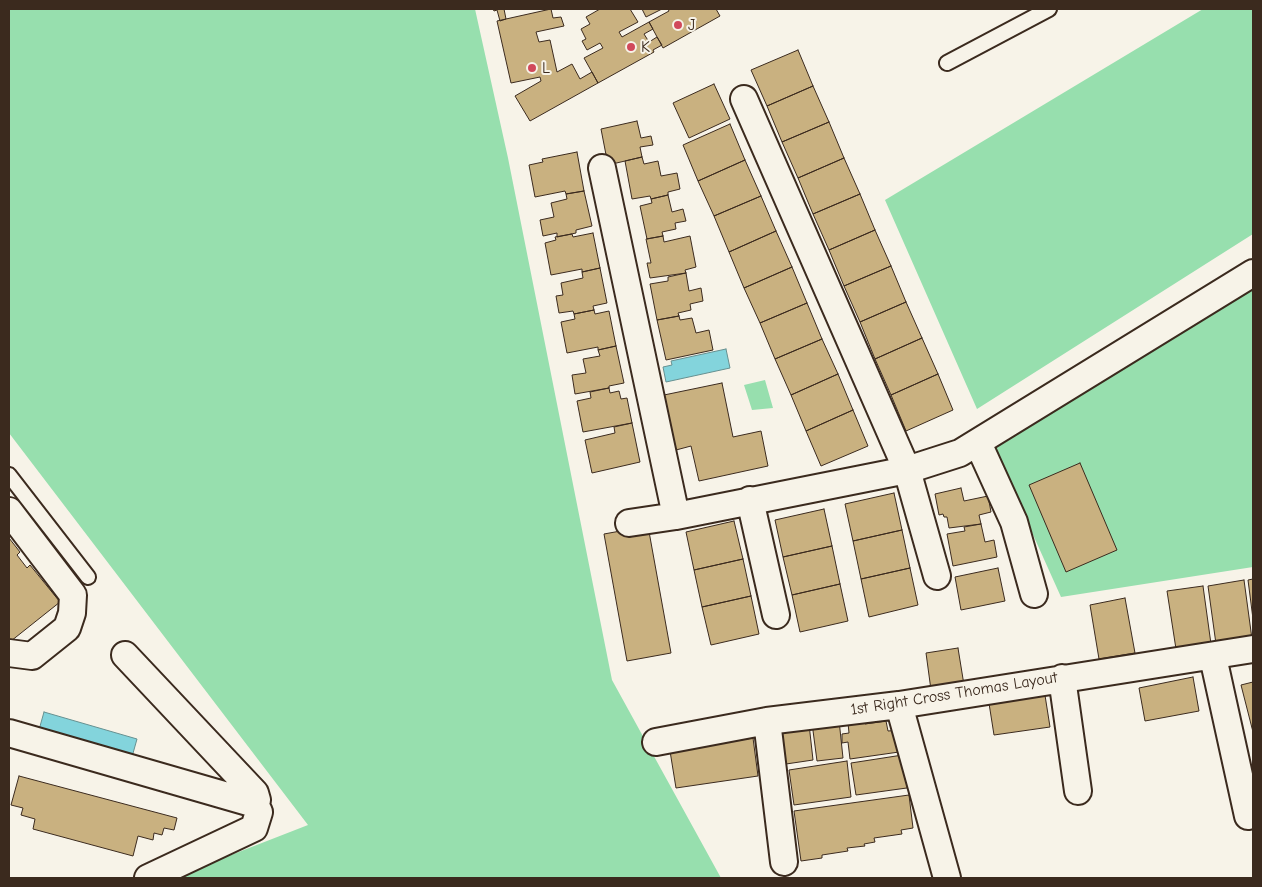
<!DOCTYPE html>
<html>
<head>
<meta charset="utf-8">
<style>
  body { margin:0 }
  #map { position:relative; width:1262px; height:887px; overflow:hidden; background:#f7f3e8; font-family:"Comic Neue",sans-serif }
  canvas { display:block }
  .frame { position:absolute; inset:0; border:10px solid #3b2a1e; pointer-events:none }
</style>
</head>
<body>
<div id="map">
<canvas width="1262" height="887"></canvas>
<div class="frame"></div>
</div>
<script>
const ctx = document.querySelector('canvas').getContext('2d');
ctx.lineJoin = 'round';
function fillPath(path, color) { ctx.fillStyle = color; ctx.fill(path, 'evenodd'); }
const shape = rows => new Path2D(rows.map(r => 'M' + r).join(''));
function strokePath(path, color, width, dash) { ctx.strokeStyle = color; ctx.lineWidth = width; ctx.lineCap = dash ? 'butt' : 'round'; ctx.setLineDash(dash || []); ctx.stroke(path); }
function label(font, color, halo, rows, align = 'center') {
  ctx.font = font + ' "Comic Neue",sans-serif'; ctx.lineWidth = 4; ctx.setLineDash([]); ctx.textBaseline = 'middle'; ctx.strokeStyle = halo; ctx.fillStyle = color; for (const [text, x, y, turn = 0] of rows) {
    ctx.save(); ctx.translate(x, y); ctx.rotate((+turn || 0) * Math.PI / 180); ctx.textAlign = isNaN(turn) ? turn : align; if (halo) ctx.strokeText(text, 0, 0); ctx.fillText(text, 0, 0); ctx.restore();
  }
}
const green = shape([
  [9,9,475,9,508,158,612,680,721,878,172,878,308,825,9,433],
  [1203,9,1253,9,1253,234,977,409,885,200],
  [1253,282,1253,567,1061,597,990,439],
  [765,380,773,408,752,410,744,385]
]);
const water = shape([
  [726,349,730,368,666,382,663,367,672,365,671,361,726,349],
  [44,712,137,739,130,764,37,737,44,712]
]);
const building = shape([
  [493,9,504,9,506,19,500,21,497,10,494,11,493,9],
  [551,9,553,18,561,17,564,26,536,32,539,42,550,40,557,72,572,64,580,79,592,72,598,83,530,121,515,96,541,81,540,77,511,83,497,21,551,9],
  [600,9,630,9,638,22,619,32,622,37,649,22,653,29,644,34,649,42,657,37,662,45,653,50,654,52,598,83,584,58,603,48,600,43,587,50,582,41,586,39,581,29,590,24,586,17,600,9],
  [642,9,662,9,646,17,642,9],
  [668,9,716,9,720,16,663,48,649,22,669,11,668,9],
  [798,50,813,86,767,106,751,70,798,50],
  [714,84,730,119,689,138,673,103,714,84],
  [813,86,829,122,782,142,767,106,813,86],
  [637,121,641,138,651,136,653,145,640,147,642,157,608,165,601,129,637,121],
  [829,122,844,158,798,178,782,142,829,122],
  [730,124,745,160,698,181,683,145,730,124],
  [577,152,584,191,566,194,565,191,535,197,529,165,543,162,542,159,577,152],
  [642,157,644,164,658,161,661,176,677,173,680,189,668,192,668,195,651,199,650,196,632,199,625,161,642,157],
  [844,158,860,194,813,214,798,178,844,158],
  [745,160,761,196,714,216,698,181,745,160],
  [584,191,592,226,576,230,576,233,557,237,557,233,543,236,540,220,554,217,551,203,567,199,566,194,584,191],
  [860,194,875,230,829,250,813,214,860,194],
  [668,195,672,212,683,209,686,221,675,223,676,229,662,232,663,236,647,239,640,206,652,203,651,199,668,195],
  [761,196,776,231,729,252,714,216,761,196],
  [875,230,891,266,844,286,829,250,875,230],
  [776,231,792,267,744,288,729,252,776,231],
  [593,233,600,268,582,272,582,269,551,275,545,243,556,240,555,237,572,234,573,237,593,233],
  [663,236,664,242,690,236,696,267,685,270,686,273,650,278,647,263,651,263,646,239,663,236],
  [891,266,906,302,860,322,844,286,891,266],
  [792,267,807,303,760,323,744,288,792,267],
  [600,268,607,303,593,306,594,310,574,314,573,311,559,313,556,296,563,295,561,283,583,278,582,272,600,268],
  [686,273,689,291,701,288,703,301,690,304,691,310,678,313,679,316,657,320,650,284,668,281,668,277,686,273],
  [906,302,922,338,875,359,860,322,906,302],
  [807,303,822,339,775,359,760,323,807,303],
  [594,310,595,314,609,311,616,346,598,350,598,347,567,353,561,322,575,319,574,314,594,310],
  [679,316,680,320,692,318,696,333,709,330,713,350,666,360,657,320,679,316],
  [922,338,938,374,891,395,875,359,922,338],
  [822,339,838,374,791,395,775,359,822,339],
  [616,346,624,383,609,386,609,388,575,394,572,375,586,373,583,359,600,356,598,350,616,346],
  [838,374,853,410,806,431,791,395,838,374],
  [938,374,953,410,906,431,891,395,938,374],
  [722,383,733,437,761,431,768,466,699,481,691,446,676,450,664,395,722,383],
  [609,388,610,393,619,391,621,399,627,398,632,423,583,432,577,401,591,398,590,392,609,388],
  [853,410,868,446,821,466,806,431,853,410],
  [632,423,640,462,592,473,585,440,615,433,614,427,632,423],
  [1080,463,1117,550,1066,572,1029,485,1080,463],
  [961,488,964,501,988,496,991,512,979,515,981,524,949,528,947,517,944,517,943,514,939,515,935,494,961,488],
  [894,493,902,530,853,541,845,504,894,493],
  [824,509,832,546,783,557,775,520,824,509],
  [734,521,743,559,694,570,686,532,734,521],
  [981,524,985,542,994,540,997,557,953,566,947,534,965,531,964,527,981,524],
  [648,526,671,653,627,661,604,534,648,526],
  [902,530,910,568,861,579,853,541,902,530],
  [9,538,20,552,17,555,27,568,30,565,60,602,11,641,9,638,9,538],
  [832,546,840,584,792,595,783,557,832,546],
  [743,559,751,596,702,607,694,570,743,559],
  [910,568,918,605,869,617,861,579,910,568],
  [998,568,1005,601,961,610,955,577,998,568],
  [1253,579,1253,619,1248,580,1253,579],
  [1244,580,1252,639,1216,644,1208,586,1244,580],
  [840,584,848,621,800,632,792,595,840,584],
  [1203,586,1211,644,1176,649,1167,591,1203,586],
  [751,596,759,634,711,645,702,607,751,596],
  [1125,598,1135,653,1099,659,1090,605,1125,598],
  [958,648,964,685,931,690,926,653,958,648],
  [1193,677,1199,711,1145,721,1139,688,1193,677],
  [1253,682,1253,732,1241,685,1253,682],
  [1044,689,1050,727,994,735,988,697,1044,689],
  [839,720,843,758,817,761,812,723,839,720],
  [865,721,865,724,886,721,888,731,901,730,899,752,850,759,848,742,842,743,842,734,849,733,848,723,865,721],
  [809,724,813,760,786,764,781,728,809,724],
  [753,738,758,776,676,788,670,751,753,738],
  [909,754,914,787,856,795,851,763,909,754],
  [847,761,851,797,794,805,789,770,847,761],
  [19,776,177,818,174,830,164,828,162,835,154,833,153,840,138,836,133,856,33,829,35,819,21,815,23,808,11,805,19,776],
  [909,795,913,828,901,830,902,834,874,838,875,842,864,844,865,846,847,848,848,851,822,855,822,858,801,861,794,811,909,795]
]);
const service = shape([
  [947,63,1049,9],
  [9,475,88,577]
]);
const minor = shape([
  [744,99,907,470,937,576],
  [602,168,676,516],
  [978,443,1014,522,1034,594],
  [750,500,776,615],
  [9,511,73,595,72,613,67,628,32,656,9,653],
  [629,523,676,516,907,470,960,453,1253,273],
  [1213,657,1248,816],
  [1062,678,1078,791],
  [899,705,947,878],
  [767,721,784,862],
  [9,733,255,804,257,800,255,793,125,655],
  [656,742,767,721,899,705,1253,649],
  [148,878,254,828,259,812,255,804]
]);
const markers = [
  [678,25,5,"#d1495b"],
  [631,47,5,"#d1495b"],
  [532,68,5,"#d1495b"]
];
const poiNames = [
  ["J",688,25],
  ["K",641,47],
  ["L",542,68]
];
const streetNames = [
  ["1st Right Cross Thomas Layout",954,694,-9]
];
fillPath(green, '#97dfae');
fillPath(water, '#83d4dc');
strokePath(water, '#669090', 1);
fillPath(building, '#c9b180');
strokePath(building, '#3b2a1e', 1);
strokePath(service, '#3b2a1e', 18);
strokePath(minor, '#3b2a1e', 30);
strokePath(service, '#f7f3e8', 14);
strokePath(minor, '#f7f3e8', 26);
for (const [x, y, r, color] of markers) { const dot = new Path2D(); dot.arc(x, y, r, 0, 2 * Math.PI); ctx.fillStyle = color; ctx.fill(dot); strokePath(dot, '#f7f3e8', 2); }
label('16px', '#3b2a1e', '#f7f3e8', poiNames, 'left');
label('16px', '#3b2a1e', '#f7f3e8', streetNames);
</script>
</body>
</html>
